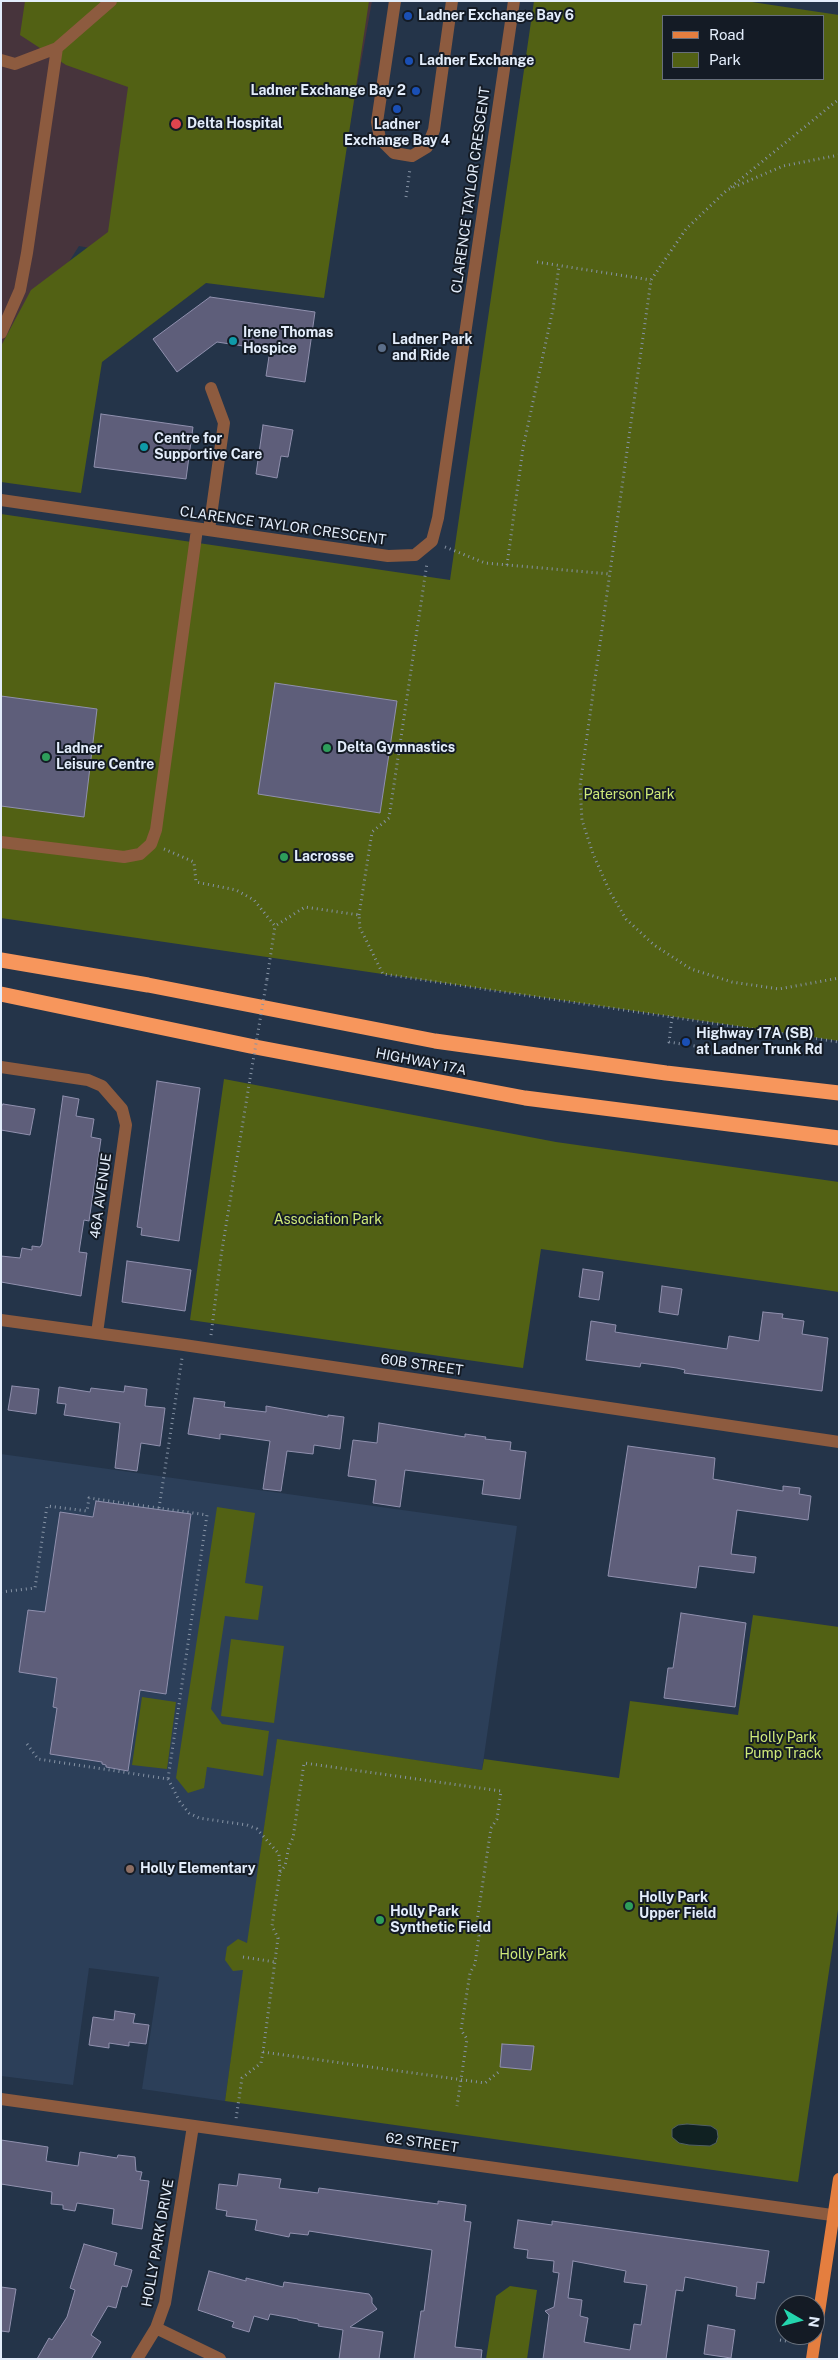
<!DOCTYPE html>
<html>
<head>
<meta charset="utf-8">
<style>
  body { margin:0 }
  #map { position:relative; width:840px; height:2360px; overflow:hidden; background:#243449; font-family:"Public Sans",sans-serif }
  canvas { display:block }
  .frame { position:absolute; inset:0; border:2px solid #e3edfb; pointer-events:none }
  .legend { position:absolute; left:662px; top:15px; width:162px; height:65px; box-sizing:border-box; background:#141b25; border:1px solid #676f7b; margin:0; padding:6px 9px; list-style:none; font-size:15px; color:#e3edfb }
  .legend li { display:flex; align-items:center; gap:10px; height:25px }
  .legend b { width:25px; border:1px solid #676f7b }
  .north { position:absolute; left:775px; top:2295px; width:50px; height:50px; box-sizing:border-box; background:#141b25; border:1px solid #676f7b; border-radius:50%; rotate:98deg; font-size:14px; font-weight:700; line-height:20px; text-align:center; color:#e3edfb }
  .north::after { content:''; display:block; margin:auto; width:18px; height:22px; background:#24d5ae; clip-path:polygon(50% 0,100% 100%,50% 72%,0 100%) }
</style>
</head>
<body>
<div id="map">
<canvas width="840" height="2360"></canvas>
<div class="frame"></div>
<ul class="legend">
<li><b style="height:6px;background:#e47e3f"></b>Road</li>
<li><b style="height:14px;background:#526114"></b>Park</li>
</ul>
<div class="north">N</div>
</div>
<script>
const ctx = document.querySelector('canvas').getContext('2d');
ctx.lineJoin = 'round';
function fillPath(path, color) { ctx.fillStyle = color; ctx.fill(path, 'evenodd'); }
const shape = rows => new Path2D(rows.map(r => 'M' + r).join(''));
function strokePath(path, color, width, dash) { ctx.strokeStyle = color; ctx.lineWidth = width; ctx.lineCap = dash ? 'butt' : 'round'; ctx.setLineDash(dash || []); ctx.stroke(path); }
function label(font, color, halo, rows, align = 'center') {
  ctx.font = font + ' "Public Sans",sans-serif'; ctx.lineWidth = 4; ctx.setLineDash([]); ctx.textBaseline = 'middle'; ctx.strokeStyle = halo; ctx.fillStyle = color; for (const [text, x, y, turn = 0] of rows) {
    ctx.save(); ctx.translate(x, y); ctx.rotate((+turn || 0) * Math.PI / 180); ctx.textAlign = isNaN(turn) ? turn : align; if (halo) ctx.strokeText(text, 0, 0); ctx.fillText(text, 0, 0); ctx.restore();
  }
}
const built = shape([
  [1,1454,517,1526,482,1770,277,1740,225,2101,142,2089,159,1977,89,1968,73,2085,1,2076]
]);
const medical = shape([
  [1,1,372,1,320,292,79,246,22,336,1,362]
]);
const green = shape([
  [25,1,369,1,324,298,206,283,102,362,81,493,1,482,1,346,31,290,108,232,128,87,66,65,20,35],
  [534,1,745,1,839,15,839,1041,1,918,1,514,450,580],
  [664,16,824,16,824,79,664,79],
  [224,1079,556,1142,839,1182,839,1292,541,1249,523,1368,190,1320],
  [217,1507,255,1513,245,1583,263,1586,258,1620,225,1616,211,1709,222,1724,269,1731,263,1776,207,1767,204,1788,188,1793,176,1778],
  [753,1615,839,1627,839,1903,798,2182,225,2101,243,1970,233,1971,225,1960,227,1947,238,1939,247,1943,277,1739,482,1770,484,1759,619,1778,630,1701,738,1715],
  [231,1639,284,1646,274,1723,221,1716],
  [142,1697,176,1702,167,1769,132,1765],
  [510,2286,537,2290,527,2359,486,2359,496,2296]
]);
const water = shape([
  [687,2124,711,2126,717,2130,718,2137,716,2143,710,2146,689,2145,679,2143,672,2137,672,2129,678,2125,687,2124]
]);
const building = shape([
  [210,297,315,312,305,382,266,376,270,350,217,342,177,372,153,339,210,297],
  [101,414,193,427,186,479,94,467,101,414],
  [263,425,293,430,288,457,281,456,277,478,256,474,263,425],
  [275,683,397,701,380,813,258,794,275,683],
  [1,696,97,709,84,817,1,806,1,696],
  [157,1081,200,1088,179,1241,141,1235,142,1228,137,1227,157,1081],
  [63,1096,79,1099,76,1116,94,1119,91,1137,101,1139,89,1221,84,1220,79,1252,87,1253,81,1296,1,1282,1,1256,20,1258,22,1248,32,1250,32,1246,40,1247,42,1244,63,1096],
  [3,1104,35,1109,30,1135,1,1130,1,1107,3,1104],
  [127,1261,191,1270,185,1311,122,1302,127,1261],
  [583,1269,603,1272,599,1300,579,1297,583,1269],
  [662,1286,682,1289,678,1315,659,1312,662,1286],
  [763,1312,783,1314,782,1318,804,1321,802,1334,828,1338,822,1391,684,1373,685,1370,677,1368,641,1363,640,1367,586,1360,591,1321,616,1325,615,1332,727,1349,729,1336,759,1341,763,1312],
  [12,1386,39,1389,36,1414,8,1410,12,1386],
  [125,1386,147,1389,145,1406,165,1408,160,1446,141,1443,137,1471,115,1468,120,1423,64,1415,66,1404,57,1403,59,1387,90,1392,91,1388,124,1392,125,1386],
  [194,1398,225,1402,224,1407,266,1412,266,1406,328,1417,328,1415,344,1417,340,1449,314,1445,313,1454,287,1451,281,1491,263,1489,270,1441,220,1434,220,1439,188,1434,194,1398],
  [379,1423,465,1437,465,1434,486,1437,485,1439,511,1442,510,1450,526,1452,520,1499,482,1494,484,1480,405,1470,400,1507,373,1503,376,1480,348,1476,353,1440,377,1443,379,1423],
  [628,1446,715,1458,713,1479,783,1491,783,1486,800,1488,799,1494,811,1496,808,1520,737,1510,731,1554,756,1557,754,1573,699,1566,696,1588,608,1576,628,1446],
  [96,1501,191,1514,166,1694,140,1690,128,1771,106,1767,106,1765,102,1764,102,1762,50,1754,57,1708,53,1707,57,1678,19,1672,28,1610,45,1612,60,1512,93,1517,96,1501],
  [681,1613,746,1623,735,1707,664,1698,668,1668,673,1668,681,1613],
  [115,2011,135,2014,133,2023,149,2025,146,2044,129,2042,129,2046,109,2043,109,2048,89,2045,93,2017,114,2020,115,2011],
  [502,2044,534,2046,531,2070,500,2067,502,2044],
  [1,2140,48,2147,46,2161,78,2166,80,2152,117,2158,118,2155,135,2157,136,2171,142,2172,140,2180,149,2181,142,2229,112,2224,114,2209,77,2203,75,2211,63,2209,63,2205,51,2204,52,2192,1,2184,1,2140],
  [239,2174,281,2179,279,2188,303,2191,318,2193,319,2188,438,2204,438,2201,466,2205,464,2221,471,2222,455,2347,482,2350,481,2359,414,2359,421,2311,424,2311,432,2250,309,2231,308,2235,290,2233,289,2237,255,2230,257,2220,226,2216,227,2211,216,2209,219,2184,237,2186,239,2174],
  [518,2220,552,2225,552,2221,769,2251,764,2283,757,2282,755,2299,736,2296,737,2287,685,2277,683,2291,676,2290,666,2359,543,2359,549,2315,545,2311,554,2307,559,2273,553,2272,554,2261,527,2258,528,2250,514,2248,518,2220],
  [573,2261,626,2271,624,2282,647,2285,641,2325,634,2324,630,2350,584,2342,588,2318,580,2316,582,2300,568,2298,573,2261],
  [84,2244,117,2253,114,2265,132,2270,127,2287,122,2286,116,2308,108,2306,91,2335,101,2342,91,2359,37,2359,49,2338,52,2340,67,2317,75,2290,70,2288,84,2244],
  [209,2271,246,2281,246,2278,283,2287,284,2282,369,2294,372,2298,372,2303,377,2309,350,2327,383,2332,379,2359,339,2359,343,2330,318,2326,319,2324,298,2320,298,2319,270,2314,268,2320,254,2316,249,2332,232,2327,234,2322,198,2310,209,2271],
  [1,2287,16,2289,9,2332,1,2331,1,2287],
  [708,2325,735,2330,731,2358,704,2354,708,2325]
]);
const path = shape([
  [839,155,783,166,727,190,686,229,651,280,580,786,582,820,593,854,610,892,626,919,654,945,691,969,732,982,779,989,839,978],
  [731,187,839,99],
  [406,197,410,169],
  [537,262,651,280],
  [445,547,485,563,610,574],
  [507,565,523,448,553,309,559,266],
  [164,849,194,862,196,882,236,890,254,900,275,926,305,907,359,915,360,928,383,974,839,1042],
  [359,915,372,832,389,818,427,563],
  [267,979,275,926],
  [672,1017,669,1042,708,1048],
  [211,1335,221,1256,250,1079],
  [159,1508,182,1358],
  [1,1592,35,1588,47,1506,87,1511,89,1498,207,1515,168,1779],
  [27,1744,38,1759,168,1779,180,1802,189,1813,199,1818,247,1825,257,1829,279,1854,280,1872,272,1926,278,1938,263,2052,261,2063,242,2078,236,2119],
  [280,1872,285,1866,289,1846,293,1838,304,1763,501,1791,497,1819,491,1828,476,1928,479,1936,475,1964,470,1973,461,2030,467,2039,457,2106],
  [243,1957,275,1962],
  [263,2052,485,2083,501,2070],
  [780,2340,786,2341]
]);
const minor = shape([
  [395,1,377,122,380,139,394,153,412,156,427,147,434,130,452,1],
  [1,60,15,64,57,48,111,1],
  [1,333,20,290,27,253,57,48],
  [1,500,388,556,415,555,432,541,438,518,514,1],
  [209,530,224,423,211,388],
  [1,842,124,857,140,854,151,844,156,830,197,529],
  [1,1067,88,1080,102,1086,122,1109,126,1125,97,1333],
  [1,1320,184,1345,839,1442],
  [1,2099,839,2216],
  [156,2328,220,2359],
  [137,2359,156,2328,165,2303,193,2126]
]);
const major = shape([
  [812,2359,839,2179]
]);
const highway = shape([
  [1,960,148,985,435,1041,666,1073,839,1093],
  [1,994,250,1046,525,1098,839,1138]
]);
const pathBridge = shape([
  [250,1079,267,979]
]);
const markers = [
  [408,16,5,"#1a4fb4"],
  [409,61,5,"#1a4fb4"],
  [416,91,5,"#1a4fb4"],
  [397,109,5,"#1a4fb4"],
  [176,124,6,"#e0444e"],
  [233,341,5,"#0f9aa8"],
  [382,348,5,"#5c6f8a"],
  [144,447,5,"#0f9aa8"],
  [327,748,5,"#2e9e5b"],
  [46,757,5,"#2e9e5b"],
  [284,857,5,"#2e9e5b"],
  [686,1042,5,"#1a4fb4"],
  [130,1869,5,"#8d6e63"],
  [629,1906,5,"#2e9e5b"],
  [380,1920,5,"#2e9e5b"]
];
const poiNames = [
  ["Ladner Exchange Bay 6",418,16],
  ["Ladner Exchange",419,61],
  ["Ladner Exchange Bay 2",406,91,"right"],
  ["Delta Hospital",187,124],
  ["Ladner",397,125,"center"],
  ["Exchange Bay 4",397,141,"center"],
  ["Irene Thomas",243,333],
  ["Hospice",243,349],
  ["Ladner Park",392,340],
  ["and Ride",392,356],
  ["Centre for",154,439],
  ["Supportive Care",154,455],
  ["Delta Gymnastics",337,748],
  ["Ladner",56,749],
  ["Leisure Centre",56,765],
  ["Lacrosse",294,857],
  ["Highway 17A (SB)",696,1034],
  ["at Ladner Trunk Rd",696,1050],
  ["Holly Elementary",140,1869],
  ["Holly Park",639,1898],
  ["Upper Field",639,1914],
  ["Holly Park",390,1912],
  ["Synthetic Field",390,1928]
];
const streetNames = [
  ["CLARENCE TAYLOR CRESCENT",471,190,-82],
  ["CLARENCE TAYLOR CRESCENT",283,526,8],
  ["HIGHWAY 17A",421,1062,11],
  ["46A AVENUE",101,1196,-82],
  ["60B STREET",422,1365,8],
  ["62 STREET",422,2143,8],
  ["HOLLY PARK DRIVE",158,2243,-80]
];
const parkNames = [
  ["Paterson Park",629,795],
  ["Association Park",328,1220],
  ["Holly Park",783,1738],
  ["Pump Track",783,1754],
  ["Holly Park",533,1955]
];
fillPath(built, '#2c3f59');
fillPath(medical, '#47343c');
fillPath(green, '#526114');
fillPath(water, '#102122');
strokePath(water, '#4f5e63', 1);
fillPath(building, '#5e5e7a');
strokePath(building, '#9090ae', 1);
strokePath(path, '#8693a5', 3, [1, 4]);
strokePath(minor, '#8d5b3f', 12);
strokePath(major, '#e47e3f', 12);
strokePath(highway, '#f7965c', 15);
strokePath(pathBridge, '#8693a5', 3, [1, 4]);
for (const [x, y, r, color] of markers) { const dot = new Path2D(); dot.arc(x, y, r, 0, 2 * Math.PI); ctx.fillStyle = color; ctx.fill(dot); strokePath(dot, '#141b25', 2); }
label('bold 14px', '#e3edfb', '#141b25', poiNames, 'left');
label('14px', '#e3edfb', '#141b25', streetNames);
label('14px', '#cfea79', '#141b25', parkNames);
</script>
</body>
</html>
